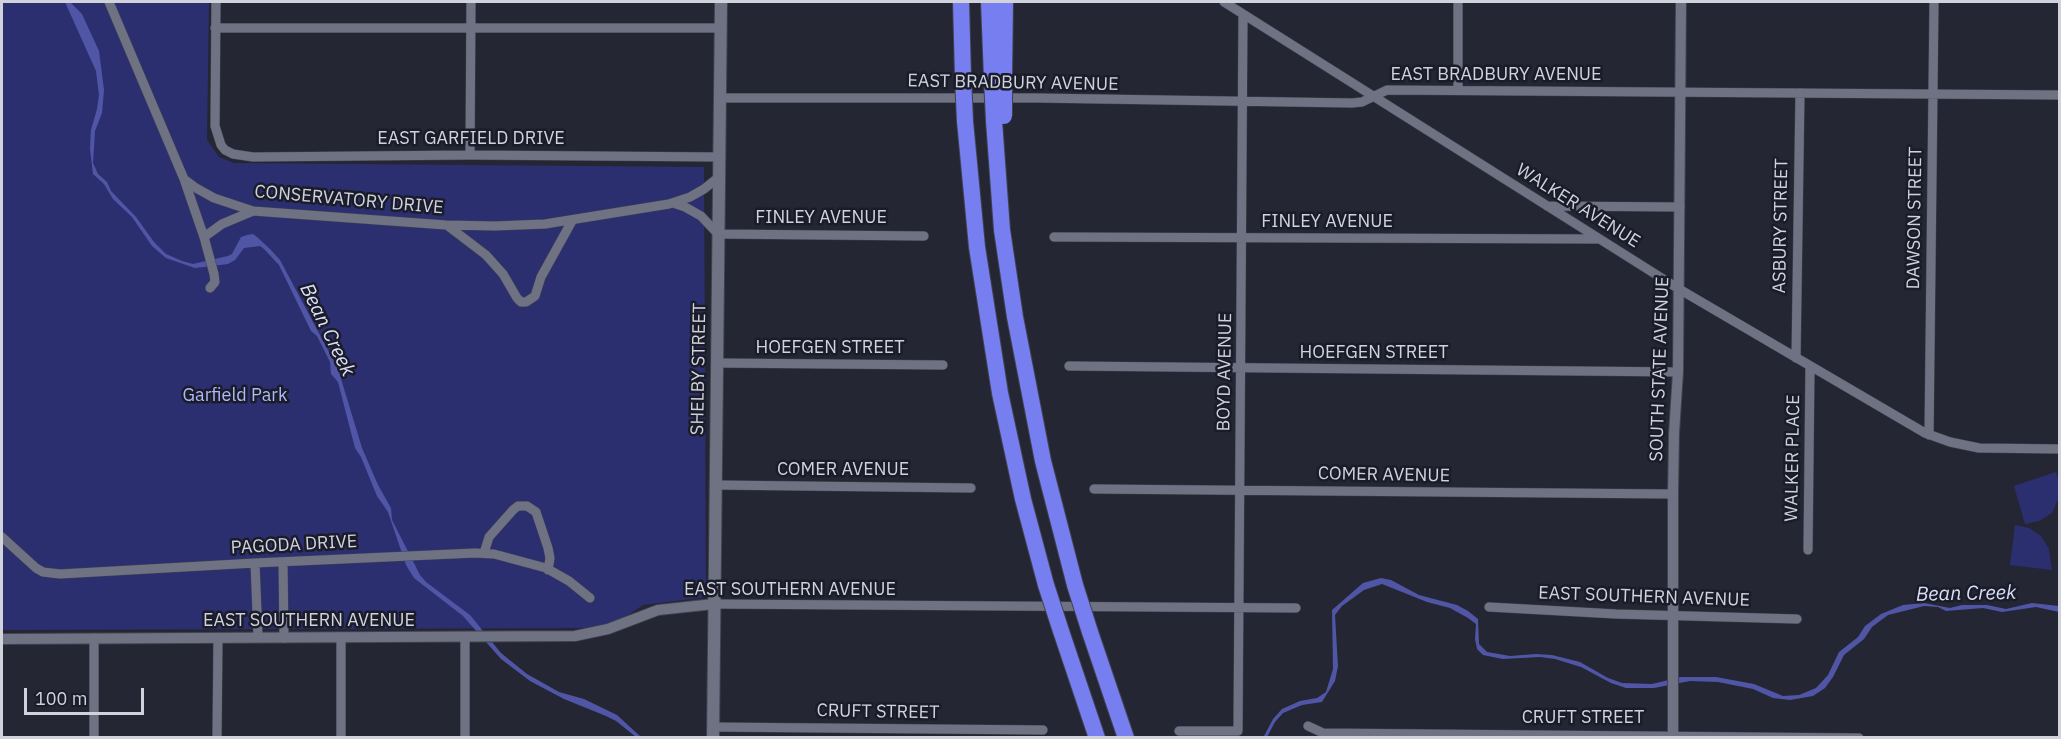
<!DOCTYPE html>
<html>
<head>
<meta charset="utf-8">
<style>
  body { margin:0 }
  #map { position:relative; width:2061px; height:739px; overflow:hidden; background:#242634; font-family:"IBM Plex Sans",sans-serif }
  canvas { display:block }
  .frame { position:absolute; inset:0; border:3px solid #d1d3dc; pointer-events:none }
  .scale { position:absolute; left:24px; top:688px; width:120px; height:27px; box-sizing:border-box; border:3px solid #d1d3dc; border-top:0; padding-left:8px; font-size:18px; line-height:21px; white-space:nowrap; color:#d1d3dc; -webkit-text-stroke:4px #1a1c2a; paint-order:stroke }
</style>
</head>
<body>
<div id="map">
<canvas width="2061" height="739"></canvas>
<div class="frame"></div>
<div class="scale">100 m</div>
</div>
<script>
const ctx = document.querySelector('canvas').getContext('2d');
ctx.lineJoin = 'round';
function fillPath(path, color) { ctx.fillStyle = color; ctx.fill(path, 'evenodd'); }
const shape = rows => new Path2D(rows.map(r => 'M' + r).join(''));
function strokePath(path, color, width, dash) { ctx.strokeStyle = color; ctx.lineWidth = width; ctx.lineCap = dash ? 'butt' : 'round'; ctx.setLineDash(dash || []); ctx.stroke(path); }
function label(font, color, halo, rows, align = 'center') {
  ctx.font = font + ' "IBM Plex Sans",sans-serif'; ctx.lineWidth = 5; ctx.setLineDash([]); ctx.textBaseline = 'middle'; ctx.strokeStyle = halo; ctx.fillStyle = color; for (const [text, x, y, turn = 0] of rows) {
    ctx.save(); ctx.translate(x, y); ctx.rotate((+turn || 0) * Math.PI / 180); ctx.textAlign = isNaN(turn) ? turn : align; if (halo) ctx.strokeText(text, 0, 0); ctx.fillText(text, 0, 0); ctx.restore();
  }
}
const green = shape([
  [2,2,209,2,207,140,219,157,234,163,704,167,706,597,643,605,619,621,585,628,2,630],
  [2056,472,2059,481,2059,497,2052,513,2039,521,2025,524,2014,486],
  [2015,525,2029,528,2041,536,2049,549,2052,570,2010,565]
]);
const water = shape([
  [65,2,70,2,82,14,99,51,104,90,102,113,95,131,93,163,98,174,107,182,111,191,136,217,154,242,166,254,182,261,193,264,228,256,232,254,241,237,247,235,253,234,257,237,270,249,280,260,338,369,362,448,378,485,391,508,392,520,420,575,426,582,470,615,501,653,527,674,559,692,584,699,617,715,641,737,636,737,616,721,606,716,564,699,530,681,501,659,463,616,414,578,406,565,388,512,377,496,361,457,355,448,338,382,331,374,330,362,317,336,311,331,279,265,264,249,260,246,244,248,235,260,228,264,195,268,166,258,152,246,132,217,113,199,104,184,93,174,90,149,91,130,97,109,99,95,96,71],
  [1381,578,1391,580,1419,595,1457,605,1468,611,1478,619,1479,644,1487,652,1510,656,1536,654,1552,655,1580,662,1608,678,1622,683,1652,684,1681,677,1716,677,1754,684,1783,696,1799,695,1816,688,1828,675,1839,652,1858,637,1865,626,1881,614,1903,605,1924,603,1950,608,1962,605,1987,605,2006,609,2032,603,2059,606,2059,612,2036,607,2002,612,1983,608,1946,611,1938,607,1924,606,1888,615,1872,627,1864,639,1844,655,1833,677,1825,688,1813,696,1790,700,1773,698,1753,689,1718,682,1690,681,1654,688,1626,688,1611,683,1581,667,1555,659,1540,657,1503,659,1483,655,1477,649,1475,639,1476,624,1468,618,1450,608,1427,602,1382,584,1364,590,1342,606,1335,615,1338,666,1335,681,1322,702,1302,705,1283,713,1275,722,1267,737,1263,738,1273,719,1282,709,1300,701,1317,698,1326,692,1333,669,1332,610,1363,583]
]);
const minor = shape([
  [109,2,184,179,196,188,214,198,253,211,446,225,495,226,545,224,669,204,690,197,704,189,719,177],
  [216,2,215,126,221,145,225,150,233,154,253,157,470,155,719,157],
  [1224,2,1679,289,1925,433,1950,442,1979,448,2060,449],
  [1458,2,1458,90],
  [215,28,721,28],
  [720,98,1037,98,1352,103,1362,102,1387,90,2060,95],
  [470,155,471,2],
  [185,182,204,237],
  [673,203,685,207,701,216,718,234,924,236],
  [1547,206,1680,207],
  [448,226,486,255,503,274,517,298,521,302,526,302,535,296,541,277,572,221],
  [1054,237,1598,239],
  [210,288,215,282,214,274,204,237,222,224,253,211],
  [1796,358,1800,93],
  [717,363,943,365],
  [1069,366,1678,372],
  [1929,435,1934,2],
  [716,485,971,488],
  [1094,489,1673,494],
  [2,537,36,568,43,572,60,574,255,563,475,553,494,554,546,568,569,581,590,598],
  [1808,550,1810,367],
  [484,553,489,537,513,510,518,506,527,506,536,512,548,548,550,558,548,570],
  [283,562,284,638],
  [255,563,258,637],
  [714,604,1296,608],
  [1489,607,1616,614,1797,619],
  [1308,726,1323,733,1859,738],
  [713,727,1043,730],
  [1179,731,1238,731,1243,14],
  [94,738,94,638],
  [217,738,218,638],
  [341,738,341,637],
  [465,738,465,637]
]);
const tertiary = shape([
  [2,639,575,636,608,629,658,610,714,604],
  [1673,738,1673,494,1674,433,1678,372,1681,2]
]);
const secondary = shape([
  [713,738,721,2]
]);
const motorway = shape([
  [961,2,963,77],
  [989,2,992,78],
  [1004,78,1005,2],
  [965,121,977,247,1000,393,1023,499,1046,585],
  [994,121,1002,230,1015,317,1043,461,1075,585],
  [1061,631,1097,738],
  [1090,632,1126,738]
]);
const motorwayBridge = shape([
  [963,77,965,121],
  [992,78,994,121],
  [1004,116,1004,78],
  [1046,585,1061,631],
  [1075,585,1090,632]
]);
const streetNames = [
  ["EAST BRADBURY AVENUE",1496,75],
  ["EAST BRADBURY AVENUE",1013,83,1],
  ["EAST GARFIELD DRIVE",471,139],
  ["CONSERVATORY DRIVE",349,200,5],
  ["WALKER AVENUE",1578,206,32],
  ["FINLEY AVENUE",821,218],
  ["DAWSON STREET",1915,218,-89],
  ["FINLEY AVENUE",1327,222],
  ["ASBURY STREET",1781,226,-89],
  ["HOEFGEN STREET",830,348],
  ["HOEFGEN STREET",1374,353],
  ["SHELBY STREET",699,369,-89],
  ["SOUTH STATE AVENUE",1660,369,-88],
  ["BOYD AVENUE",1225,372,-89],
  ["WALKER PLACE",1793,458,-89],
  ["COMER AVENUE",843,470],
  ["COMER AVENUE",1384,475,1],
  ["PAGODA DRIVE",294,545,-3],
  ["EAST SOUTHERN AVENUE",790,590],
  ["EAST SOUTHERN AVENUE",1644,597,2],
  ["EAST SOUTHERN AVENUE",309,621],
  ["CRUFT STREET",878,712,1],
  ["CRUFT STREET",1583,718]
];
const parkNames = [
  ["Garfield Park",235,396]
];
const waterNames = [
  ["Bean Creek",327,330,64],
  ["Bean Creek",1966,594,-1]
];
fillPath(green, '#2c2f6f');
fillPath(water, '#5056a5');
strokePath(minor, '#40424e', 10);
strokePath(tertiary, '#40424e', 12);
strokePath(secondary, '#40424e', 14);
strokePath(motorway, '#40424e', 18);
strokePath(minor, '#6f7283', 9);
strokePath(tertiary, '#6f7283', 10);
strokePath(secondary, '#6f7283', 12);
strokePath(motorway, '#767ef0', 16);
strokePath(motorwayBridge, '#40424e', 18, []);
strokePath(motorwayBridge, '#767ef0', 16);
label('18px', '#d1d3dc', '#1a1c2a', streetNames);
label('18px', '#afb9fa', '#1a1c2a', parkNames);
label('italic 20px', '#dbdff5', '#1a1c2a', waterNames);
</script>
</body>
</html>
